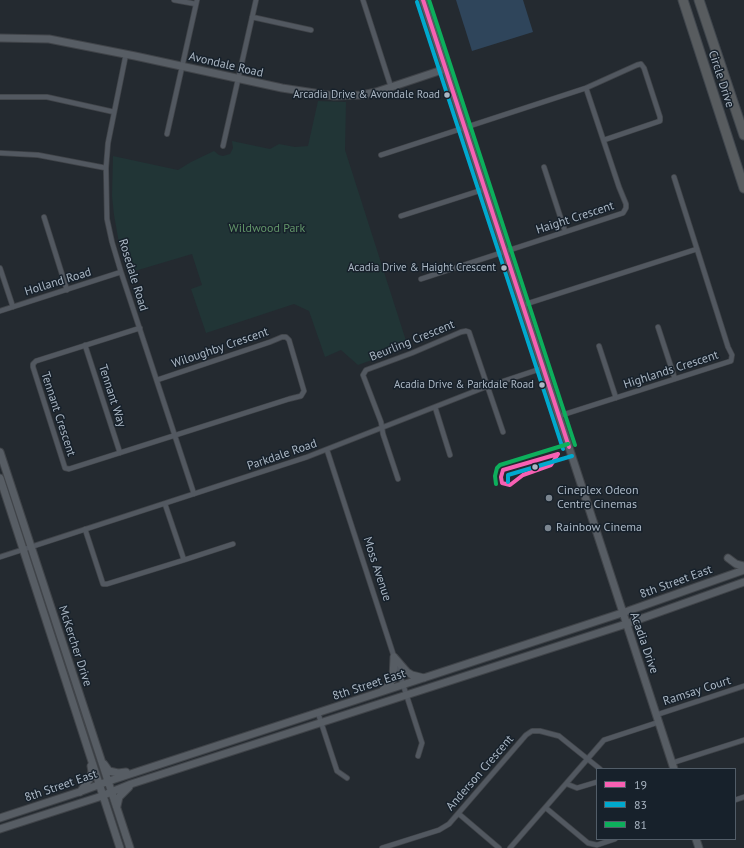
<!DOCTYPE html>
<html>
<head>
<meta charset="utf-8">
<style>
  body { margin:0 }
  #map { position:relative; width:744px; height:848px; overflow:hidden; background:#242a30; font-family:"PT Sans",sans-serif }
  canvas { display:block }
  .legend { position:absolute; left:596px; top:768px; width:140px; height:72px; box-sizing:border-box; background:#17212b; border:1px solid #525d68; margin:0; padding:5px 7px; list-style:none; font-size:12px; color:#abb7c4 }
  .legend li { display:flex; align-items:center; gap:8px; height:20px }
  .legend b { width:20px; border:1px solid #525d68 }
</style>
</head>
<body>
<div id="map">
<canvas width="744" height="848"></canvas>
<ul class="legend">
<li><b style="height:5px;background:#f860b3"></b>19</li>
<li><b style="height:5px;background:#00a9ce"></b>83</li>
<li><b style="height:5px;background:#0daf5c"></b>81</li>
</ul>
</div>
<script>
const ctx = document.querySelector('canvas').getContext('2d');
ctx.lineJoin = 'round';
function fillPath(path, color) { ctx.fillStyle = color; ctx.fill(path, 'evenodd'); }
const shape = rows => new Path2D(rows.map(r => 'M' + r).join(''));
function strokePath(path, color, width, dash) { ctx.strokeStyle = color; ctx.lineWidth = width; ctx.lineCap = dash ? 'butt' : 'round'; ctx.setLineDash(dash || []); ctx.stroke(path); }
function label(font, color, halo, rows, align = 'center') {
  ctx.font = font + ' "PT Sans",sans-serif'; ctx.lineWidth = 3; ctx.setLineDash([]); ctx.textBaseline = 'middle'; ctx.strokeStyle = halo; ctx.fillStyle = color; for (const [text, x, y, turn = 0] of rows) {
    ctx.save(); ctx.translate(x, y); ctx.rotate((+turn || 0) * Math.PI / 180); ctx.textAlign = isNaN(turn) ? turn : align; if (halo) ctx.strokeText(text, 0, 0); ctx.fillText(text, 0, 0); ctx.restore();
  }
}
const green = shape([
  [318,101,346,102,345,150,408,347,358,365,341,350,325,357,309,311,294,304,206,333,191,289,202,285,192,254,128,273,119,243,114,215,112,196,113,156,178,170,191,162,214,151,219,155,223,156,230,154,233,148,232,141,270,149,279,144,295,147,308,146]
]);
const water = shape([
  [456,0,523,0,533,32,472,51]
]);
const street = shape([
  [174,0,196,4],
  [363,0,391,87],
  [252,17,311,30],
  [126,54,108,143,106,168,107,219,112,242,121,272,194,494],
  [586,88,637,65,641,64,644,68,660,117,660,121,604,140],
  [0,97,47,97,114,112],
  [167,134,197,0],
  [223,146,256,0],
  [0,153,38,155,106,168],
  [381,155,586,88,619,187,626,204,626,208,623,213,421,279],
  [544,167,565,231],
  [674,177,697,249],
  [401,216,485,189],
  [44,217,67,290],
  [0,268,13,307],
  [523,305,697,249,728,347,732,355,731,361,559,416],
  [0,311,121,272],
  [658,327,675,379],
  [140,328,36,361,33,364,33,367,65,468,69,469,289,399,301,396,304,391,289,340,286,337,282,337,270,342,157,380],
  [85,345,120,453],
  [599,346,616,398],
  [435,407,450,455],
  [327,450,422,743,418,756],
  [398,479,383,434,381,422,363,375,366,370,412,353,461,332,466,331,469,332,503,432],
  [85,529,103,584,107,584,184,560,165,504],
  [0,557,307,457,483,388,543,368],
  [184,560,233,544],
  [318,713,337,771,347,778],
  [656,715,744,686],
  [672,763,744,740],
  [567,784,577,788,597,782],
  [735,800,744,797],
  [546,808,588,843,597,845,615,839],
  [459,814,499,848],
  [382,848,439,830,449,824,526,735,532,731,540,731,559,736,600,769],
  [510,848,604,740,659,722]
]);
const secondary = shape([
  [423,0,674,769],
  [0,38,49,39,135,56,282,88,334,96,362,95,376,92,445,69],
  [0,452,130,848],
  [0,478,120,848],
  [728,558,736,564,744,566],
  [394,657,407,672,412,675,424,678],
  [383,690,387,687,393,679,394,657],
  [104,764,109,771,118,773,126,772],
  [80,792,89,780,92,772,91,766],
  [117,806,119,797,129,787],
  [0,818,79,792,109,781,628,611,744,570],
  [0,829,99,797,131,784,626,624,744,582],
  [696,839,699,848]
]);
const highway = shape([
  [683,0,744,188],
  [699,0,744,135]
]);
const bus1 = shape([
  [423,0,569,447],
  [558,454,551,465,523,475,510,485,502,483,501,477,503,470,558,454]
]);
const bus2 = shape([
  [417,2,563,449],
  [508,482,508,475,572,456]
]);
const bus3 = shape([
  [429,0,575,445],
  [496,484,495,476,497,468,500,465,568,444]
]);
const markers = [
  [447,95,3.5,"#abb7c4"],
  [504,268,3.5,"#abb7c4"],
  [542,385,3.5,"#abb7c4"],
  [535,467,3.5,"#abb7c4"],
  [549,498,4,"#7c8690"],
  [548,528,4,"#7c8690"]
];
const busNames = [
  ["Arcadia Drive & Avondale Road",440,95],
  ["Acadia Drive & Haight Crescent",496,268],
  ["Acadia Drive & Parkdale Road",534,385]
];
const streetNames = [
  ["Avondale Road",226,65,13],
  ["Circle Drive",721,79,72],
  ["Haight Crescent",575,218,-18],
  ["Rosedale Road",133,275,73],
  ["Holland Road",58,282,-17],
  ["Beurling Crescent",412,341,-22],
  ["Wiloughby Crescent",220,348,-19],
  ["Highlands Crescent",671,370,-18],
  ["Tennant Way",112,396,72],
  ["Tennant Crescent",58,414,72],
  ["Parkdale Road",282,455,-19],
  ["Moss Avenue",377,569,72],
  ["8th Street East",676,582,-20],
  ["Acadia Drive",644,643,71],
  ["McKercher Drive",75,646,72],
  ["8th Street East",369,685,-18],
  ["Ramsay Court",697,691,-18],
  ["Anderson Crescent",480,773,-49],
  ["8th Street East",61,786,-19]
];
const parkNames = [
  ["Wildwood Park",267,229]
];
const poiNames = [
  ["Cineplex Odeon",557,491],
  ["Centre Cinemas",557,505],
  ["Rainbow Cinema",556,528]
];
fillPath(green, '#213536');
fillPath(water, '#2f455b');
strokePath(street, '#404449', 6);
strokePath(secondary, '#404449', 9);
strokePath(highway, '#40464d', 11);
strokePath(street, '#525860', 4.5);
strokePath(secondary, '#575d64', 7);
strokePath(highway, '#585c5f', 9);
strokePath(bus1, '#f860b3', 4);
strokePath(bus2, '#00a9ce', 4);
strokePath(bus3, '#0daf5c', 4);
for (const [x, y, r, color] of markers) { const dot = new Path2D(); dot.arc(x, y, r, 0, 2 * Math.PI); ctx.fillStyle = color; ctx.fill(dot); strokePath(dot, '#17212b', 1.5); }
label('11px', '#abb7c4', '#17212b', busNames, 'right');
label('12px', '#abb7c4', '#17212b', streetNames);
label('12px', '#629569', '#17212b', parkNames);
label('12px', '#abb7c4', '#17212b', poiNames, 'left');
</script>
</body>
</html>
